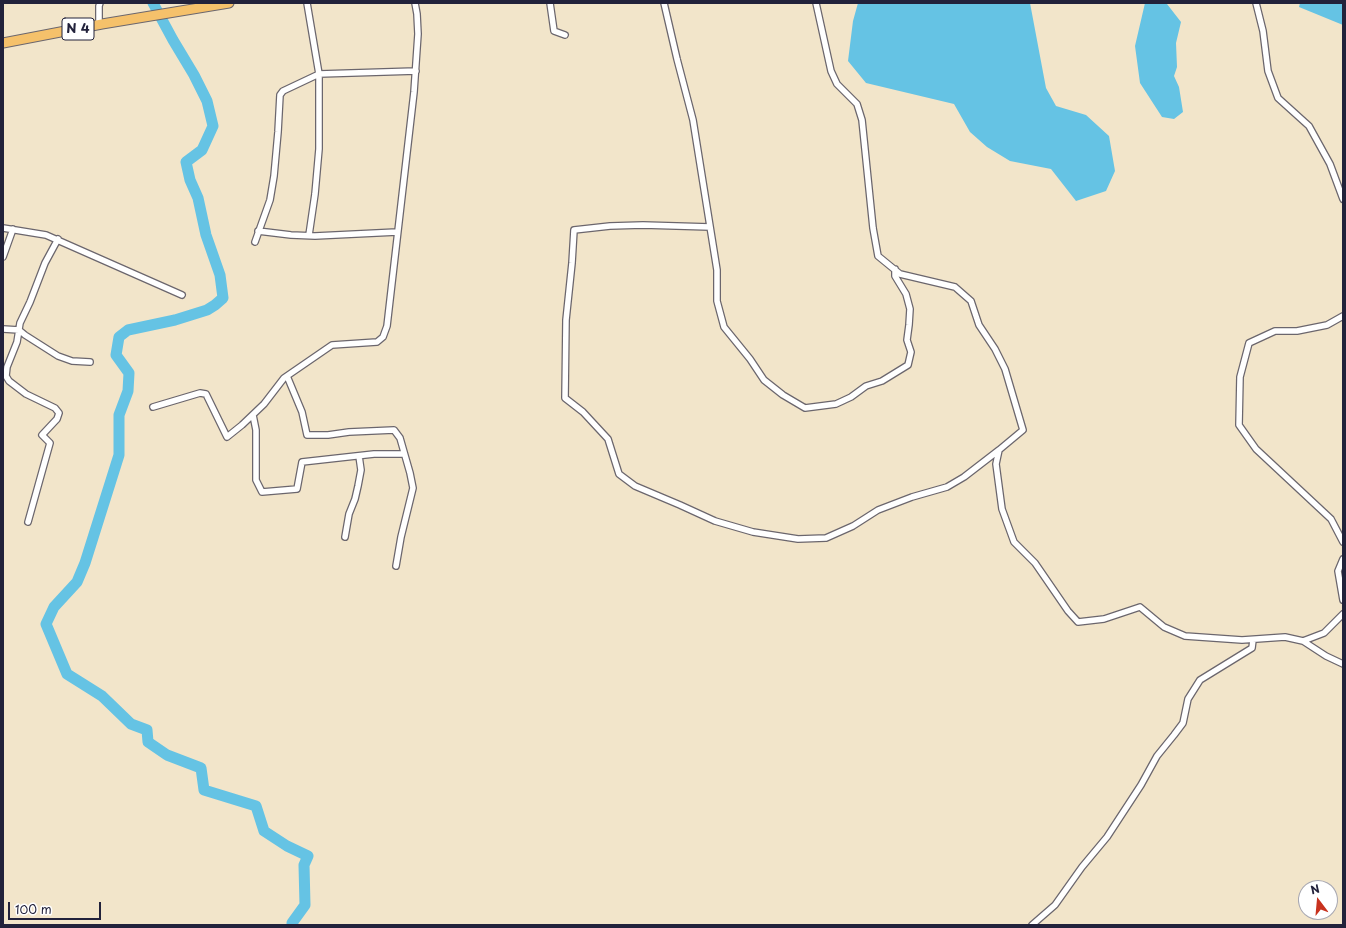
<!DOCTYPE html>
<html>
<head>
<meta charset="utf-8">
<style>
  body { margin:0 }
  #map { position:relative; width:1346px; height:928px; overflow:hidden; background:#f2e5ca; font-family:"Playpen Sans",sans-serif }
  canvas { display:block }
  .frame { position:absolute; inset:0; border:4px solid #22223b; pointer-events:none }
  .north { position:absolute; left:1298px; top:880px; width:40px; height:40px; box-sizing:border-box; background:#fff; border:1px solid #a7a7b1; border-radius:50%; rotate:344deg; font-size:11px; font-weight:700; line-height:16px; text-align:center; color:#22223b }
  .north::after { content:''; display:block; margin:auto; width:14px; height:18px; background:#c8321e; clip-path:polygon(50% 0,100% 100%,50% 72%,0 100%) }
  .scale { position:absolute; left:8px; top:902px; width:93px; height:18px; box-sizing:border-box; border:2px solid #22223b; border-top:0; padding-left:5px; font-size:12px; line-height:14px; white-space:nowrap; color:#22223b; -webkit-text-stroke:3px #fff; paint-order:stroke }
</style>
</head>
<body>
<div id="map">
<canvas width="1346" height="928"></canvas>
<div class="frame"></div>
<div class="north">N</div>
<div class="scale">100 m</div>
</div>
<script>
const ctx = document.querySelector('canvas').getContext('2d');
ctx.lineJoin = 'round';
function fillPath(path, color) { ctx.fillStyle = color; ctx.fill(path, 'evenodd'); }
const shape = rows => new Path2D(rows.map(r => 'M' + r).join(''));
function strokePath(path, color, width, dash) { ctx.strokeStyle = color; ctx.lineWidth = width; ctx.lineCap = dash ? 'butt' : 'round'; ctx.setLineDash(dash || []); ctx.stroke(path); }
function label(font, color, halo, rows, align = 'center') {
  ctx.font = font + ' "Playpen Sans",sans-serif'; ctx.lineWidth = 3; ctx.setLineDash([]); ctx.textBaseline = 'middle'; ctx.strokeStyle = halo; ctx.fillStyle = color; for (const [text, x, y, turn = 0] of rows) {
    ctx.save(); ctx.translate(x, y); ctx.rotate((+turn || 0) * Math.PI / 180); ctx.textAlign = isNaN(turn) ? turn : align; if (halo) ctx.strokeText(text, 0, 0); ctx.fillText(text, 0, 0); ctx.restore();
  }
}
const water = shape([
  [858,3,1030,3,1046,88,1056,106,1086,115,1109,136,1115,171,1106,191,1076,201,1051,169,1010,161,987,147,970,132,954,104,866,83,848,61,853,21],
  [1145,3,1164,3,1167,4,1181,22,1176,43,1177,67,1174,76,1179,87,1183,112,1174,119,1162,117,1140,83,1135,46],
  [1300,3,1343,3,1343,25,1299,7]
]);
const river = shape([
  [153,3,173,40,194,75,207,101,213,126,202,150,186,162,190,180,198,198,206,235,220,275,223,298,215,305,207,310,175,320,128,330,119,337,116,355,129,373,128,391,119,415,119,455,85,563,77,582,54,607,46,624,67,674,102,696,131,724,147,730,148,742,167,755,201,768,204,790,256,806,264,831,287,846,308,856,304,865,305,905,292,923,292,925]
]);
const minor = shape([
  [307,3,319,74,319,149,315,194,309,235],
  [550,3,554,31,565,35],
  [664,3,677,59,693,120,717,270,717,301,724,327,750,359,764,380,783,395,805,408,836,404,851,397,866,386,882,381,908,365,911,352,907,340,909,325,910,309,906,294,895,276,895,269],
  [816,3,831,71,837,84,857,104,862,120,873,228,878,256,900,274,955,287,971,301,979,325,995,349,1005,369,1023,430,999,450,996,464,1002,509,1014,542,1035,563,1068,611,1078,622,1104,619,1140,607,1164,627,1185,636,1242,640,1285,637,1303,641,1324,633,1343,614],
  [1256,3,1263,31,1268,71,1278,98,1309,126,1330,164,1343,199],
  [99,24,99,6,100,3],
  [710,227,643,225,610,226,574,230,572,263,566,320,565,398,583,412,608,439,619,474,635,486,680,505,715,521,753,532,798,539,826,538,853,526,878,510,912,497,947,487,964,477,999,450],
  [3,228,46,235,182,295],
  [258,231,291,235,315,236,397,232],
  [255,242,270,200,274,176,278,132,280,95,283,91,319,74,416,71],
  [3,257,13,229],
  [1343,316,1327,325,1297,331,1275,331,1249,343,1240,377,1239,425,1256,449,1331,519,1343,542],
  [3,329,19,330,25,335,58,356,72,361,90,362],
  [287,376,302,412,307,435,328,435,349,432,394,430,400,438,410,473,413,488,401,537,396,566],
  [153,407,200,393,206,394,227,437,242,425,264,404,284,378,332,345,377,342,383,337,387,326,414,92,418,34,417,14,415,3],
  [253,415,256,430,256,480,262,492,297,489,302,462,374,454,404,454],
  [28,522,50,443,42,435,57,419,59,413,55,408,26,394,9,381,6,376,7,367,17,342,20,323,30,302,45,263,58,239],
  [345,537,349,514,355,499,358,486,361,470,359,456],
  [1343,559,1338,571,1343,600],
  [1303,641,1326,656,1343,664],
  [1032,925,1055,905,1082,867,1107,837,1141,785,1157,756,1174,735,1183,723,1188,699,1200,680,1252,648,1253,640]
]);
const primary = shape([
  [3,43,102,24,229,3]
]);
const shields = [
  [78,29,32]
];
const shieldNames = [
  ["N 4",78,29]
];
fillPath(water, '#65c3e4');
strokePath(river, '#65c3e4', 11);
strokePath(minor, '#6b666d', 8);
strokePath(primary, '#6b666d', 11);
strokePath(minor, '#fff', 5.5);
strokePath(primary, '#f5c16b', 9);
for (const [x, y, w] of shields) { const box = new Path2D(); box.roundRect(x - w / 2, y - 11, w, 22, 3); ctx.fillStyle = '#fff'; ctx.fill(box); strokePath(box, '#22223b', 1); }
label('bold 13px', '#22223b', null, shieldNames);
</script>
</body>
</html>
